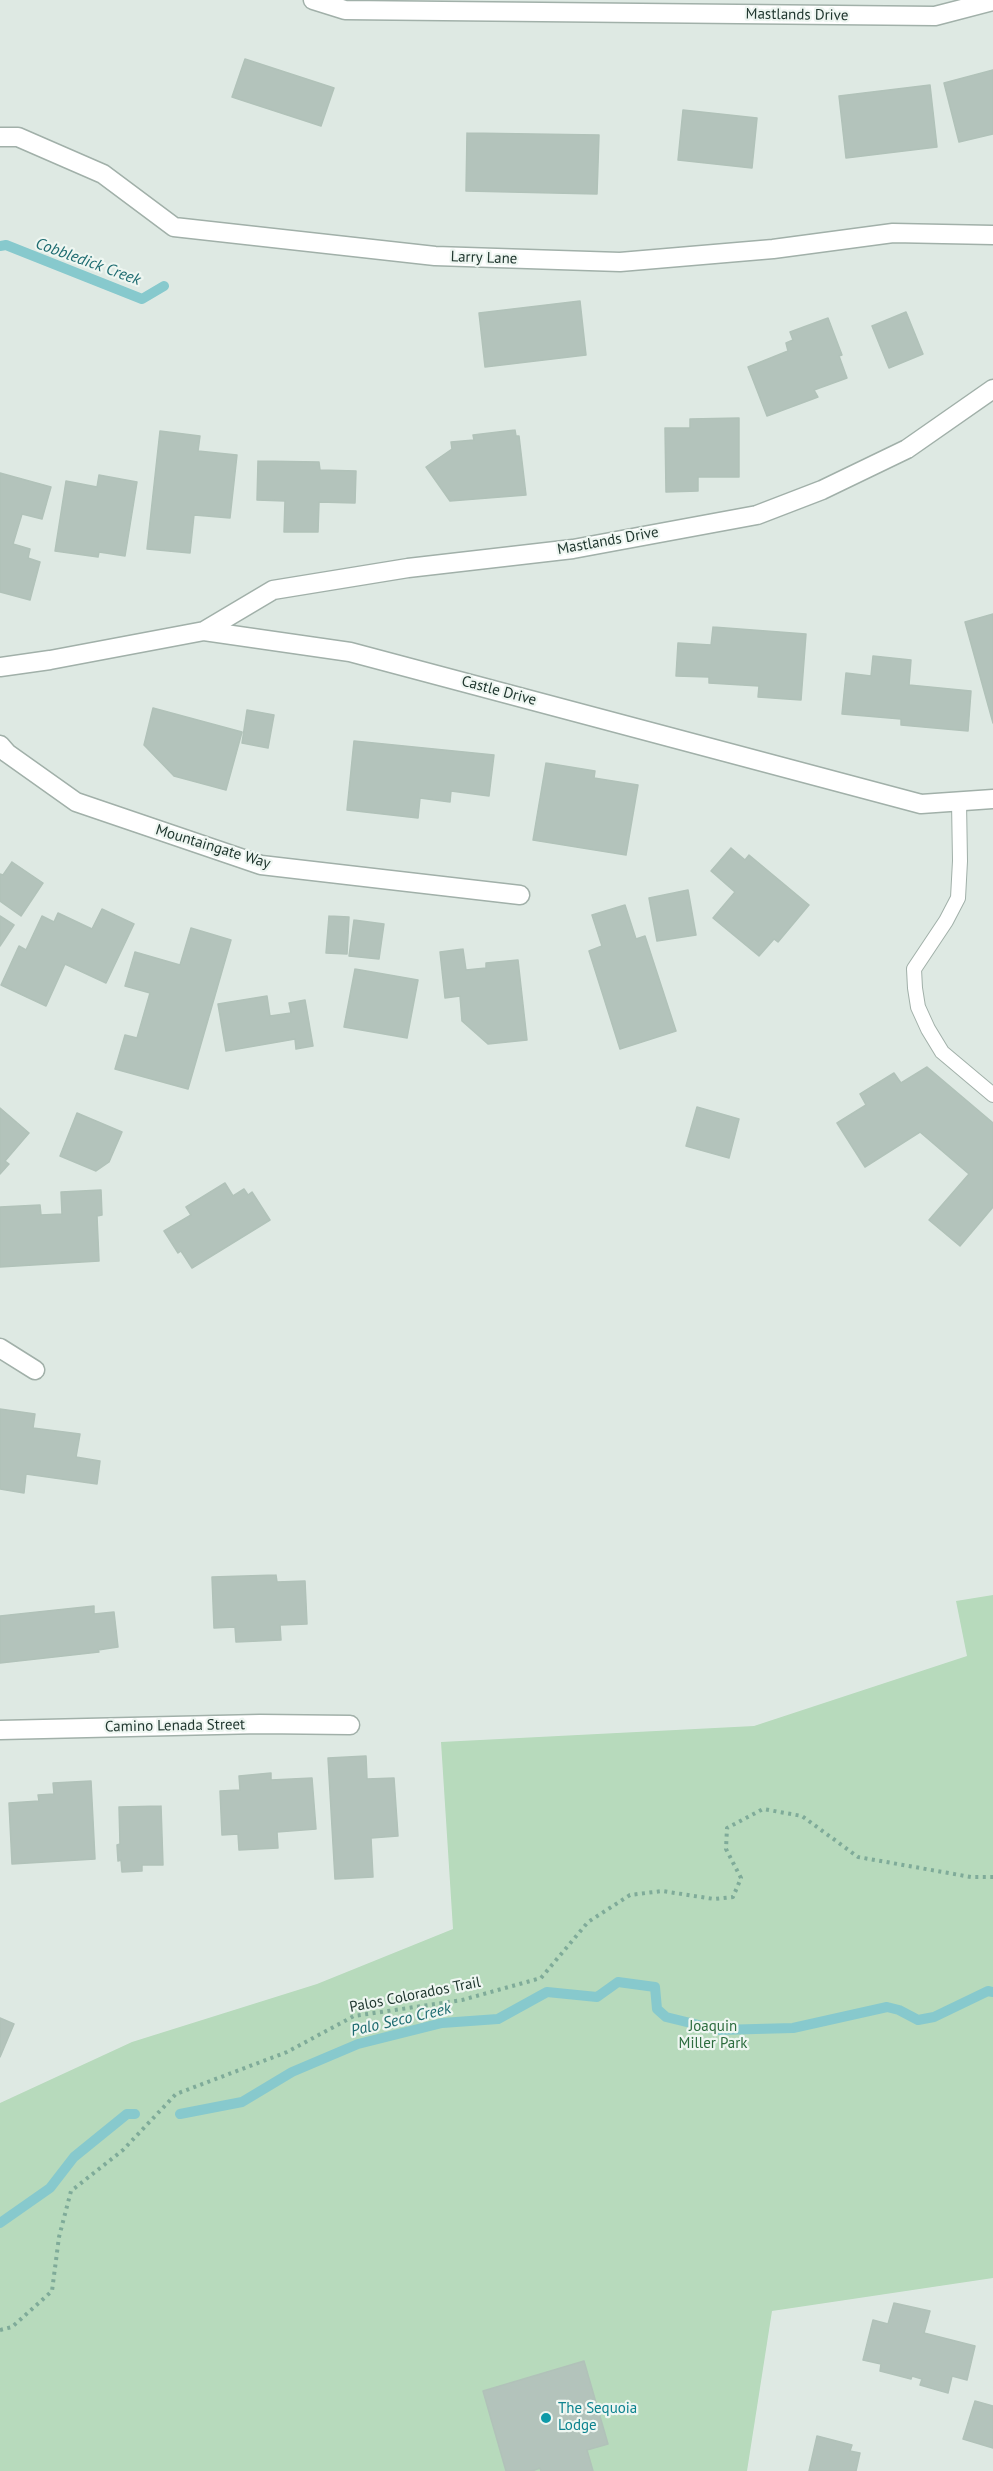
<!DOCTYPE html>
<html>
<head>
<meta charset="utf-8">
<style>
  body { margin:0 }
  canvas { display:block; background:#dee9e3 }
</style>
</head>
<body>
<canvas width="993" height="2471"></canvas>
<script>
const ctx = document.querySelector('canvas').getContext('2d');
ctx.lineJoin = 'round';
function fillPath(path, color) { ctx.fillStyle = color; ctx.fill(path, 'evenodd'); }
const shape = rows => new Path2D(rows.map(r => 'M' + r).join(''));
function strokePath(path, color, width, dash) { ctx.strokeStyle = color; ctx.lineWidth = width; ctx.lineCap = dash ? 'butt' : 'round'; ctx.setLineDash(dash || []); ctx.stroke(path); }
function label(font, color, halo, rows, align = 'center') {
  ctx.font = font + ' "PT Sans",sans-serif'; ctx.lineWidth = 4.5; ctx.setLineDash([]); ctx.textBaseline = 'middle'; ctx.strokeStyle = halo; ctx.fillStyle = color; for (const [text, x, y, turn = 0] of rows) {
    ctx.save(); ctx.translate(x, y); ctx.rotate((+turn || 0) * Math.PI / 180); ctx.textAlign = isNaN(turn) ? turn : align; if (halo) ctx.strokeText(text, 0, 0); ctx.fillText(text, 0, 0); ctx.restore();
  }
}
const green = shape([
  [993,1595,993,2278,772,2311,747,2471,0,2471,0,2103,132,2042,317,1984,453,1929,441,1742,754,1726,967,1656,956,1601]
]);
const stream = shape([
  [0,246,6,245,142,299,164,286],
  [180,2114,242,2102,292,2072,358,2044,442,2023,498,2019,547,1992,597,1997,618,1982,655,1987,657,2009,666,2017,719,2030,793,2028,887,2007,899,2010,918,2020,934,2017,988,1991,993,1992],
  [0,2223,50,2188,74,2157,127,2114,135,2114]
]);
const building = shape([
  [245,59,334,88,321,126,232,97,245,59],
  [993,70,993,134,959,142,944,83,993,70],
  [930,85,937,147,846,158,839,96,930,85],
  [683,110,757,118,752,168,678,160,683,110],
  [467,133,599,135,597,194,466,191,467,133],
  [580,301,586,355,485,367,479,313,580,301],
  [906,312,923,354,889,368,872,326,906,312],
  [828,318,842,355,839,356,847,378,814,390,818,397,767,416,748,367,788,351,786,343,793,340,790,332,828,318],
  [739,418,739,477,698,477,698,491,666,492,665,428,690,428,690,419,739,418],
  [515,430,516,436,519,436,526,495,450,501,426,467,452,449,451,442,474,440,473,435,515,430],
  [160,431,200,436,198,451,237,455,230,518,194,515,190,553,147,549,160,431],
  [258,461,319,462,320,470,356,471,355,503,319,502,318,532,284,532,285,501,257,500,258,461],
  [0,473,51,487,42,519,22,514,13,544,30,549,28,558,40,562,30,600,0,592,0,473],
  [99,475,137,482,125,556,99,552,98,557,55,551,66,481,97,487,99,475],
  [993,614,993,723,965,622,993,614],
  [713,627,806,634,801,700,758,697,759,686,709,683,709,677,676,676,678,643,711,645,713,627],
  [873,656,911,660,909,685,971,691,968,731,901,725,901,719,842,714,846,673,871,676,873,656],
  [153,708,242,732,226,790,174,776,144,745,153,708],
  [247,710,274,715,268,748,242,743,247,710],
  [354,741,494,755,489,796,451,791,450,802,420,798,418,818,347,810,354,741],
  [546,763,595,771,594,778,638,785,626,855,533,840,546,763],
  [731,848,745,860,749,855,809,905,778,942,774,939,759,956,713,918,735,892,711,871,731,848],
  [12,862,43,883,21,916,0,901,0,874,3,875,12,862],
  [688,890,696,935,657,941,649,898,688,890],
  [625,905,636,939,645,936,676,1031,620,1049,589,951,602,946,592,915,625,905],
  [102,909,134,924,106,983,65,964,46,1006,1,985,19,946,26,950,42,916,54,922,58,913,92,929,102,909],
  [0,916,14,925,0,946,0,916],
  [329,916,349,917,347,954,326,953,329,916],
  [354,920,384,924,379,959,349,956,354,920],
  [191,928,231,940,188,1089,115,1069,125,1035,137,1038,150,993,125,986,135,952,180,965,191,928],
  [463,949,466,970,486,968,486,963,518,960,527,1040,488,1044,462,1021,460,996,445,998,440,952,463,949],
  [355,969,418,980,407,1038,344,1027,355,969],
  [267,996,270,1016,291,1013,289,1003,305,1000,313,1046,296,1049,295,1039,226,1051,218,1004,267,996],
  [927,1067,993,1123,993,1207,960,1246,929,1220,969,1174,920,1132,865,1167,837,1123,866,1105,860,1094,894,1073,901,1083,927,1067],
  [697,1107,739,1119,729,1158,686,1146,697,1107],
  [0,1108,29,1133,5,1161,9,1164,0,1174,0,1108],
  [77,1113,122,1132,109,1162,96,1171,60,1156,77,1113],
  [225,1183,233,1196,244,1189,248,1195,252,1192,270,1220,192,1268,181,1251,178,1253,164,1231,191,1215,186,1207,225,1183],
  [101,1190,102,1215,97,1216,99,1261,0,1267,0,1207,40,1205,41,1215,62,1214,61,1192,101,1190],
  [0,1409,35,1414,33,1428,80,1434,76,1457,100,1461,97,1484,26,1474,24,1493,0,1489,0,1409],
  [276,1575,277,1582,305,1581,307,1624,280,1625,281,1640,236,1642,235,1627,214,1628,212,1577,276,1575],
  [94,1606,94,1614,114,1612,118,1647,98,1650,99,1652,0,1663,0,1616,94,1606],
  [366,1756,367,1779,394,1778,398,1836,371,1838,373,1877,335,1879,328,1758,366,1756],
  [271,1773,271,1780,312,1778,316,1829,277,1832,278,1848,239,1850,238,1834,222,1835,220,1791,240,1790,239,1776,271,1773],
  [91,1781,95,1859,12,1864,9,1803,39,1801,38,1795,54,1794,53,1783,91,1781],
  [161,1806,163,1865,142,1865,142,1871,122,1872,121,1860,118,1861,117,1845,120,1844,119,1807,161,1806],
  [0,2018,14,2024,0,2057,0,2018],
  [894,2303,930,2311,924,2333,975,2346,967,2380,952,2376,948,2393,920,2385,922,2379,912,2376,911,2379,880,2371,881,2364,863,2360,873,2320,888,2324,894,2303],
  [584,2361,608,2444,587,2450,593,2471,541,2471,540,2468,532,2471,506,2471,483,2391,584,2361],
  [975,2401,993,2406,993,2448,963,2439,975,2401],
  [817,2436,852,2445,850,2451,860,2453,856,2471,809,2471,817,2436]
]);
const path = shape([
  [0,2330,12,2327,52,2291,59,2237,71,2191,123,2150,176,2094,287,2052,354,2016,462,2000,541,1978,588,1922,630,1895,662,1891,714,1899,733,1897,741,1878,726,1849,727,1828,763,1809,802,1816,858,1857,971,1877,993,1877]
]);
const lane = shape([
  [959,802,960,861,958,898,946,921,914,969,915,988,918,1007,928,1029,942,1052,993,1095]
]);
const street = shape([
  [313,0,345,10,935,16,993,1],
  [0,137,18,137,103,174,174,227,435,256,620,262,773,249,893,233,993,235],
  [204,631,273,590,408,568,573,549,757,515,822,490,907,449,993,389],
  [0,667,50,660,204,631,350,652,921,804,993,799],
  [0,745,7,753,76,802,261,865,520,895],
  [0,1348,35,1370],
  [0,1730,260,1724,350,1725]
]);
const markers = [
  [546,2418,6,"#0f9aa8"]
];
const streetNames = [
  ["Mastlands Drive",797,15,1],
  ["Larry Lane",484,258,2],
  ["Mastlands Drive",608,541,-10],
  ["Castle Drive",499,691,15],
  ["Mountaingate Way",213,847,17],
  ["Camino Lenada Street",175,1726,-1],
  ["Palos Colorados Trail",415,1995,-11]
];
const parkNames = [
  ["Joaquin",713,2027],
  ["Miller Park",713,2044]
];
const cultureNames = [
  ["The Sequoia",558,2409],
  ["Lodge",558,2426]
];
const waterNames = [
  ["Cobbledick Creek",88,262,20],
  ["Palo Seco Creek",401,2020,-13]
];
fillPath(green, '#b7dabc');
strokePath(stream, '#87c9cd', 10);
fillPath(building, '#b3c3bb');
strokePath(building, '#b1c2b9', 1.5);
strokePath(lane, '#a1b0a9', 16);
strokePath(street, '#a1b0a9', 21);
strokePath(path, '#7fab99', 4, [3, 4.5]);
strokePath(lane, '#fff', 14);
strokePath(street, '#fff', 18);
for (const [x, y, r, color] of markers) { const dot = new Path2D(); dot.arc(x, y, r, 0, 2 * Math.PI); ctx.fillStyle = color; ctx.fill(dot); strokePath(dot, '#eef6f1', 2); }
label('15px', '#20372f', '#eef6f1', streetNames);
label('15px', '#2c6c3e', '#eef6f1', parkNames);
label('15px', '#0d838f', '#eef6f1', cultureNames, 'left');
label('italic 16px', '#1d6b70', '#eef6f1', waterNames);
</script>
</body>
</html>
